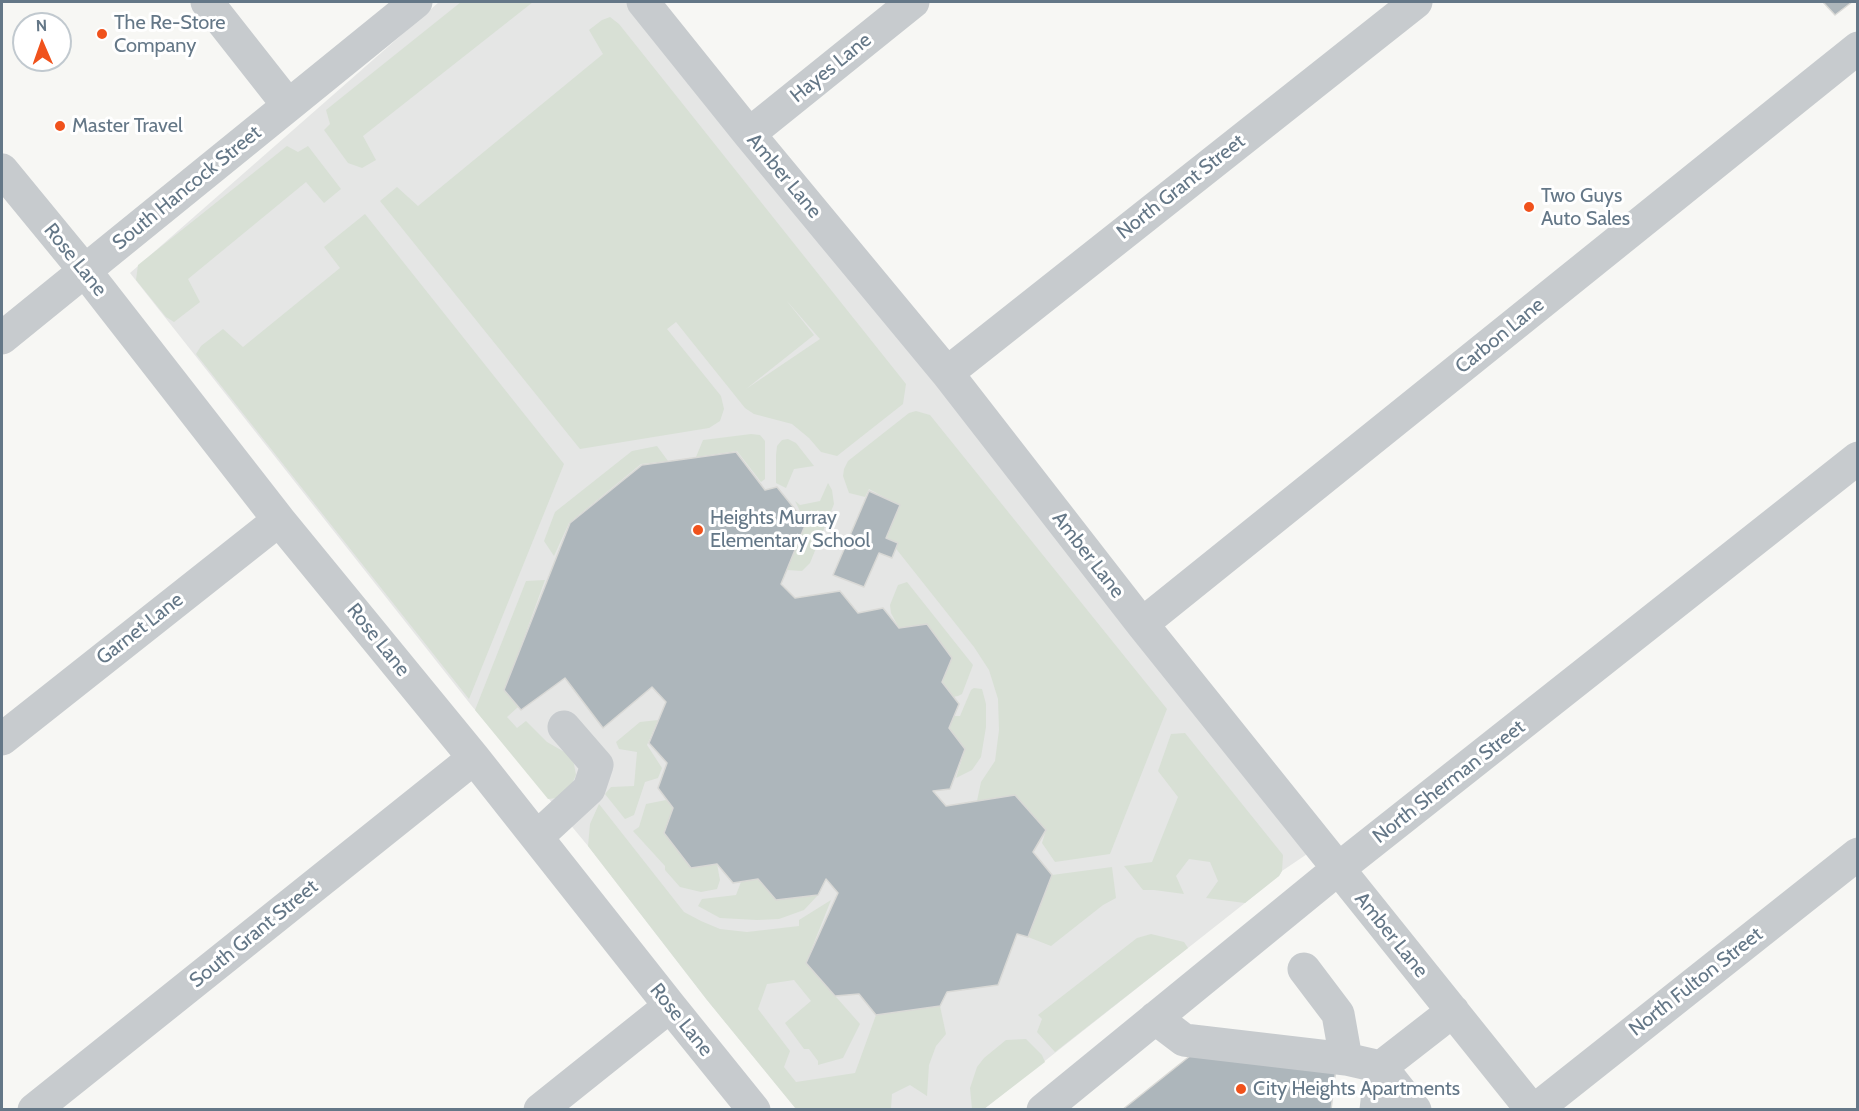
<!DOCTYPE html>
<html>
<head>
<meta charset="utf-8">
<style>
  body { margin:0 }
  #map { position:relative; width:1859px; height:1111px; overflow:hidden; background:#f7f7f4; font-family:Cabin,sans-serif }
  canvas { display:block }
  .frame { position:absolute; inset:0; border:3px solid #647787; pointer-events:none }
  .north { position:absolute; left:12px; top:12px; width:60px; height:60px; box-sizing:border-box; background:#fff; border:2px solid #c1c9cf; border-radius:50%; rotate:358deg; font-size:16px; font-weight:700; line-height:24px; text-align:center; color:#647787 }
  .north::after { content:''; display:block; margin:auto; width:21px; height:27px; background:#f0521c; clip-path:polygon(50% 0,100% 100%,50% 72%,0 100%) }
</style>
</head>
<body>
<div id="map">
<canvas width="1859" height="1111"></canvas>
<div class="frame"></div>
<div class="north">N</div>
</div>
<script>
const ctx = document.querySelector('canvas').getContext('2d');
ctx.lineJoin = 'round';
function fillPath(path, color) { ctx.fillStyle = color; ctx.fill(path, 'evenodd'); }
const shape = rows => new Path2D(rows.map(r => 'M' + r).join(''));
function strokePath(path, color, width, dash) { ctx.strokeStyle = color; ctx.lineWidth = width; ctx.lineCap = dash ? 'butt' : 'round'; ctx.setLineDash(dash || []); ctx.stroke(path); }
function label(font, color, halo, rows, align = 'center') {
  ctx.font = font + ' Cabin,sans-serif'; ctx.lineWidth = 6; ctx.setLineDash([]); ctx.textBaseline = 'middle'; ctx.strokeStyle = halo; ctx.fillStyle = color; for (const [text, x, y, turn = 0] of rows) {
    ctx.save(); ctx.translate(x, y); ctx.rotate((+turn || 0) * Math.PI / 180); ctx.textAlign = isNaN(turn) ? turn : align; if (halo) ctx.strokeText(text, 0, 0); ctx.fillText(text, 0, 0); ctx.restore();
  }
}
const built = shape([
  [439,2,642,2,1316,848,1282,871,1279,876,1245,903,984,1109,796,1109,707,1000,588,846,471,705,130,273]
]);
const green = shape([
  [461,2,533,2,363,136,376,160,362,168,348,163,324,130,330,124,326,110],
  [610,17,619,24,906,384,903,404,837,456,821,452,809,438,792,424,754,414,745,408,676,322,667,329,721,396,724,409,720,421,709,428,580,449,380,201,397,187,418,206,603,54,589,30,602,20],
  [786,300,820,339,746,389,814,335],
  [287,146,298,152,308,146,341,189,324,203,306,182,188,279,200,302,174,322,166,317,136,280,138,265],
  [365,214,564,464,469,699,196,354,201,346,223,329,243,347,340,268,324,247],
  [916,411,930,415,1167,709,1110,854,1055,862,1042,843,1046,830,1015,795,977,801,981,782,995,761,999,730,998,699,989,670,974,647,886,536,899,505,869,489,865,497,849,493,843,476,844,469,848,461,909,413],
  [751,434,760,435,765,441,765,479,761,482,737,451,696,457,703,440],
  [788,439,796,443,814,466,794,469,786,488,776,483,776,455,777,446,782,440],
  [657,446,668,461,641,464,569,523,554,556,544,541,555,512,632,451],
  [828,483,832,490,834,504,810,563,802,571,787,570,806,523,795,501,800,505,820,501],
  [545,580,505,690,518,707,507,717,517,728,526,721,547,742,568,754,574,764,576,775,571,786,557,798,548,799,475,710,526,581],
  [907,582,973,665,962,694,958,696,953,697,942,682,951,658,927,624,899,628,891,613,890,605,898,585],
  [974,688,982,689,986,704,986,727,981,757,972,770,956,778,965,749,949,729,954,716,960,716,971,690],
  [658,720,647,745,662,768,658,778,645,782,634,815,625,819,605,794,611,787,634,786,637,752,619,749,616,742,640,722],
  [1185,733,1283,855,1282,871,1279,876,1245,903,1206,898,1218,881,1210,862,1189,859,1176,876,1184,894,1154,890,1143,890,1124,866,1152,862,1178,797,1158,771,1171,734],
  [666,800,673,808,664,833,691,867,717,864,720,880,717,889,701,892,680,887,665,870,665,866,633,831,639,827,646,804],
  [599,804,684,912,701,921,720,929,747,932,799,926,799,920,831,900,806,963,860,1024,843,1058,818,1065,818,1061,809,1049,804,1049,785,1023,811,1001,794,980,767,984,758,1009,790,1051,784,1067,796,1082,855,1073,876,1015,940,1006,946,1034,936,1046,929,1065,927,1096,910,1085,892,1094,891,1109,796,1109,707,1000,588,846,590,824],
  [1112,867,1116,898,1103,905,1051,946,1028,937,1052,875],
  [758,879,776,900,818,895,804,910,779,919,757,920,720,918,698,906,702,899,736,895,741,882],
  [1151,934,1184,942,1188,948,1055,1052,1037,1032,1042,1019,1038,1015,1137,938],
  [1026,1039,1042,1055,1045,1062,984,1109,972,1109,970,1088,977,1067,984,1058,1006,1040]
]);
const building = shape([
  [1823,2,1852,2,1835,15,1823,2],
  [736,452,765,490,777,487,806,523,781,584,795,598,840,591,858,613,883,608,899,628,927,624,952,658,942,682,959,704,949,728,965,749,950,789,933,791,946,806,1015,795,1046,830,1033,852,1052,875,1028,937,1017,934,998,985,947,992,940,1006,876,1015,859,994,835,996,806,963,838,893,826,879,818,895,776,900,758,879,733,883,717,864,691,868,664,833,673,808,658,788,667,763,649,743,666,702,652,687,603,728,565,678,521,710,504,690,570,523,642,465,736,452],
  [869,491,900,505,886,538,898,543,892,558,879,553,864,587,833,575,869,491],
  [1200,1048,1336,1068,1331,1110,1122,1110,1200,1048]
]);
const minor = shape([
  [207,2,288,105],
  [643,2,749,134,947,373,1142,624,1532,1110],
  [749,134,913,2],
  [2,170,85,271,279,520,474,758,670,1006,754,1110],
  [2,338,416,2],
  [947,373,1416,2],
  [1142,624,1858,48],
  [2,739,279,520],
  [537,837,589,789,597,765,564,727],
  [1304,969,1338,1014,1346,1059],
  [1155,1018,1184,1040,1346,1059,1381,1067,1415,1110],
  [34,1110,474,758],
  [540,1110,670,1006],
  [1043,1110,1338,869,1858,458],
  [1376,1110,1381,1067,1453,1011],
  [1535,1110,1858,854]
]);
const markers = [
  [102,34,6,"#f0521c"],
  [60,126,6,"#f0521c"],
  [1529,207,6,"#f0521c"],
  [698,530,6,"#f0521c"],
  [1241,1089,6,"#f0521c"]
];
const poiNames = [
  ["The Re-Store",114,23],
  ["Company",114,46],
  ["Master Travel",72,126],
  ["Two Guys",1541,196],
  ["Auto Sales",1541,219],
  ["Heights Murray",710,518],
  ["Elementary School",710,541],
  ["City Heights Apartments",1253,1089]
];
const streetNames = [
  ["Hayes Lane",831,68,-39],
  ["Amber Lane",784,176,50],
  ["North Grant Street",1181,187,-38],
  ["South Hancock Street",187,188,-39],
  ["Rose Lane",75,260,51],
  ["Carbon Lane",1500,336,-39],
  ["Amber Lane",1088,555,52],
  ["Garnet Lane",140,629,-38],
  ["Rose Lane",378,640,51],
  ["North Sherman Street",1449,782,-38],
  ["South Grant Street",254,934,-39],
  ["Amber Lane",1391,935,51],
  ["North Fulton Street",1696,982,-38],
  ["Rose Lane",681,1020,51]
];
fillPath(built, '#e5e6e5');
fillPath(green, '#d8e0d5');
fillPath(building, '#adb6bb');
strokePath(building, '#d9d9d6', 1.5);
strokePath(minor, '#c7cbce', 33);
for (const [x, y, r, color] of markers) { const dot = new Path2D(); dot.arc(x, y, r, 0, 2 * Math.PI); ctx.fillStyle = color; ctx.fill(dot); strokePath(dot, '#fff', 2); }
label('20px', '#647787', '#fff', poiNames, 'left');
label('20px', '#647787', '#fff', streetNames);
</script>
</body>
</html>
